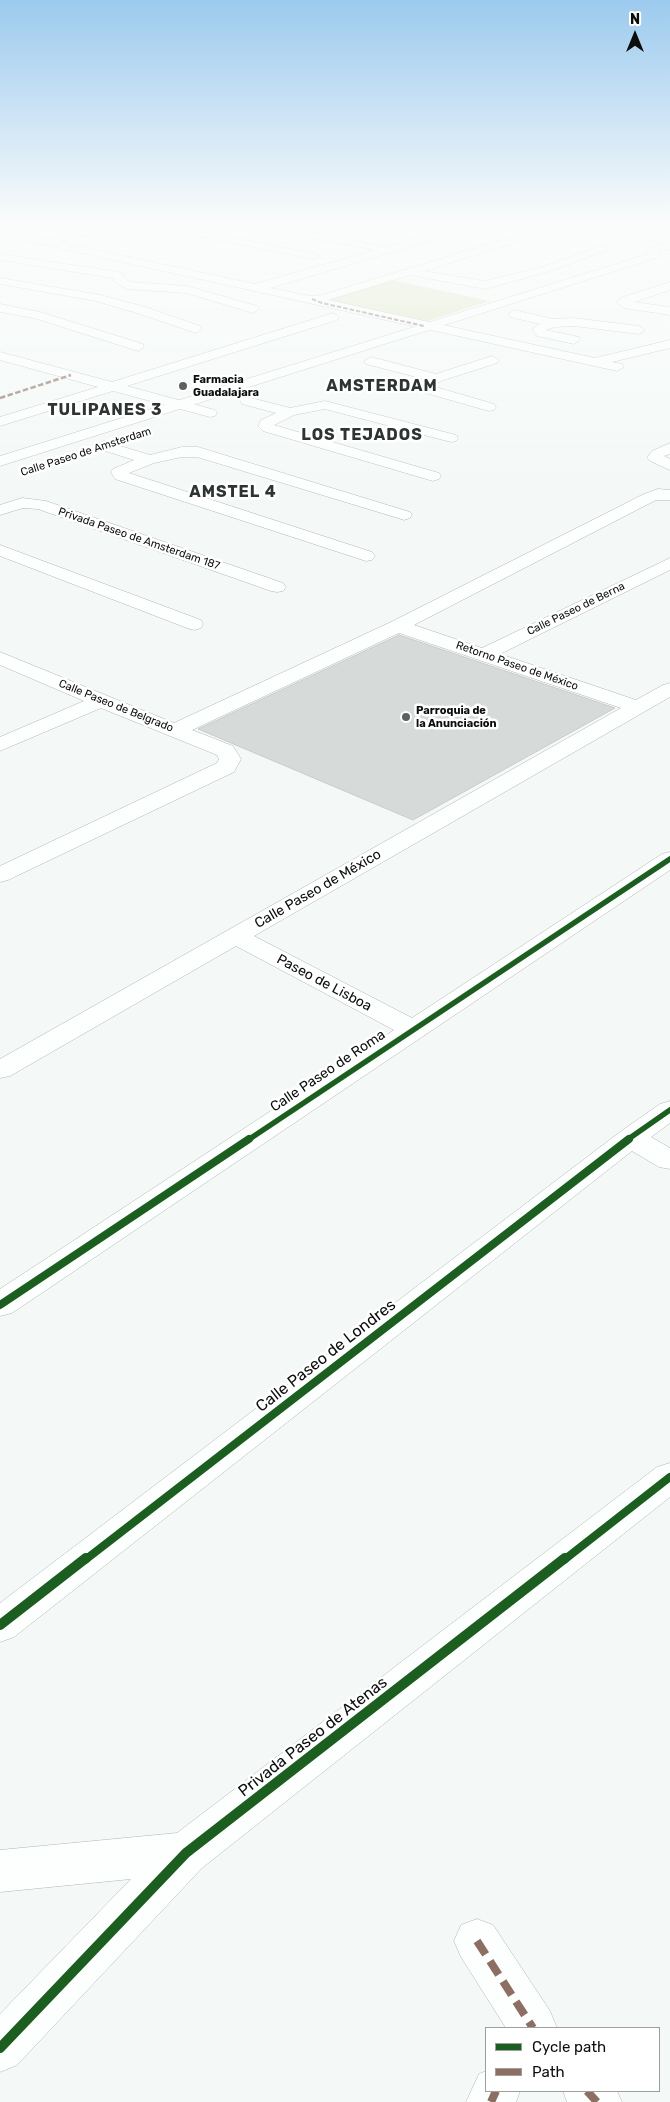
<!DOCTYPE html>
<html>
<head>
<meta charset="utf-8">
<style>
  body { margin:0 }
  #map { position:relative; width:670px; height:2102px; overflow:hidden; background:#f4f9f7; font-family:Rubik,sans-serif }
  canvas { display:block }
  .legend { position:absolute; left:485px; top:2027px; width:175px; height:65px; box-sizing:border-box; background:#fff; border:1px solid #9d9f9e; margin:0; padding:6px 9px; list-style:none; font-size:15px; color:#0b0e0d }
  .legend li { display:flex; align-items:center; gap:10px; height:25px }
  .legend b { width:25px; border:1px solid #9d9f9e }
  .north { position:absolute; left:610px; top:10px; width:50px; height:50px; -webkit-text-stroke:4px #fff; paint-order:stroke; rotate:0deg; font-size:14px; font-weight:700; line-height:20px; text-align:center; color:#0b0e0d }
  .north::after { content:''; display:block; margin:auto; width:18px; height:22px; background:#0b0e0d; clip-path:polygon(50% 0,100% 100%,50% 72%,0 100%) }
</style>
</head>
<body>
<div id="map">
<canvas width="670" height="2102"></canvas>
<ul class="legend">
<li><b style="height:6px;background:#1b5e20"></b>Cycle path</li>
<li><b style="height:6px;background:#8d6e63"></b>Path</li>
</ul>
<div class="north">N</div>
</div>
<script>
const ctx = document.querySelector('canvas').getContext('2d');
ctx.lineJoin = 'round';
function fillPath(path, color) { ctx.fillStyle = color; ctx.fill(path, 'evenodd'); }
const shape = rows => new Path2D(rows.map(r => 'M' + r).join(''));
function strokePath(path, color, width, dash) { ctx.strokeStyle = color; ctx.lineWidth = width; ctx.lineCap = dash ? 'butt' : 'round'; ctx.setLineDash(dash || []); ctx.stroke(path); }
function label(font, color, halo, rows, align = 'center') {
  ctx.font = font + ' Rubik,sans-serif'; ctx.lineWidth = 5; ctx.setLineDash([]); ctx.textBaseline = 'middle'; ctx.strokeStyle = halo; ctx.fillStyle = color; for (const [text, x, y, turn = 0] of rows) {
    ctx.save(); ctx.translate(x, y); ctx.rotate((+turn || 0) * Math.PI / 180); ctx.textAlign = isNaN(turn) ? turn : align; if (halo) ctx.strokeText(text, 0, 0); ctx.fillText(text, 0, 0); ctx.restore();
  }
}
const green = shape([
  [392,280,490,301,425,322,327,300]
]);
const building = shape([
  [399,635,615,708,413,820,198,729,399,635]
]);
const street = shape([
  [118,223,156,223,313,253,319,256,313,259,136,224,59,242,255,284,375,250,247,226,242,223,263,223,333,236,380,223,396,223,395,225,346,238,386,247,470,223,486,223,485,225,270,288,310,296,322,295,557,223,587,223,670,238,670,244,569,226,424,271,485,281,539,268,598,247,606,247,607,249,606,251,547,272,485,289,410,275,328,300,595,358,670,340,670,348,612,362,622,364,624,367,617,371,0,235,0,229,51,240,52,237,118,223],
  [0,254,118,272,122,273,124,278,130,282,187,286,257,306,259,309,253,313,186,293,127,289,115,282,113,278,0,260,0,254],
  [0,278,101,295,145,307,200,326,202,329,196,333,137,313,96,301,0,284,0,278],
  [670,282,670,290,634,302,670,307,670,315,624,308,617,303,620,298,670,282],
  [0,304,40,312,143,344,144,347,138,351,34,318,0,312,0,304],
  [514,310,553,319,574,318,639,326,645,330,639,334,574,326,555,327,546,330,579,337,580,340,574,344,537,336,532,329,540,324,510,317,508,314,514,310],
  [333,313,339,317,337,320,127,386,215,410,217,413,215,416,210,417,113,391,0,426,0,417,98,387,0,360,0,352,112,382,333,313],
  [492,356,499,360,497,363,441,381,432,386,494,404,496,407,494,410,489,411,415,390,413,387,415,384,424,379,366,364,364,361,371,357,436,374,492,356],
  [247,397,290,408,325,401,456,435,458,438,456,441,451,442,325,409,294,415,274,425,439,473,441,476,439,479,433,481,263,431,258,426,261,420,276,413,242,404,240,401,242,398,247,397],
  [104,441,150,455,182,447,198,447,410,512,412,515,410,518,404,520,398,518,197,457,182,457,154,463,129,473,372,552,375,556,372,560,366,561,115,479,111,472,113,469,134,460,99,449,96,446,99,443,104,441],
  [670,443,670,454,664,456,670,459,670,470,650,461,647,458,652,451,670,443],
  [658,489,670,490,670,500,656,500,414,625,482,648,670,558,670,570,500,654,636,700,663,685,670,683,670,697,254,936,412,1018,662,854,670,852,670,870,12,1313,0,1316,0,1289,394,1030,236,946,10,1076,0,1078,0,1059,621,708,399,633,192,730,233,746,241,759,234,772,8,880,0,882,0,866,217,763,219,759,217,755,101,708,0,751,0,737,84,701,0,665,0,652,174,723,391,622,644,494,658,489],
  [22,498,46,501,283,583,286,587,283,591,277,592,271,591,38,509,23,508,0,515,0,505,22,498],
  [0,545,201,620,203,624,201,628,194,630,187,628,0,556,0,545],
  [670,1101,670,1123,651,1137,670,1148,670,1169,659,1167,632,1151,14,1637,0,1642,0,1603,620,1132,660,1104,670,1101],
  [670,1463,670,1497,202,1868,17,2065,0,2072,0,2014,131,1879,0,1892,0,1850,177,1833,657,1467,670,1463],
  [477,1919,493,1925,550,2011,557,2028,506,2028,461,1957,454,1941,461,1925,477,1919],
  [486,2071,486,2091,520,2091,516,2102,466,2102,479,2074,486,2071],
  [563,2091,617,2091,622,2102,567,2102,563,2091]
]);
const secondary = shape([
  [670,242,670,249,659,252,661,255,659,257,0,466,0,456,648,254,646,251,648,249,670,242]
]);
const quietFar2 = shape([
  [312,299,322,303,424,326]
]);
const quietFar1 = shape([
  [0,398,71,375]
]);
const quiet = shape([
  [477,1941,533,2028],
  [587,2091,597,2102],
  [491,2102,496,2091]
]);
const cyclewayFar2 = shape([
  [248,1140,670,859],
  [627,1140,670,1110]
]);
const cyclewayFar1 = shape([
  [0,1305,249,1139],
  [85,1560,629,1139],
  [564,1560,670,1477]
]);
const cycleway = shape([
  [0,1625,86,1558],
  [0,2048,186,1853,565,1558]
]);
const markers = [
  [183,386,5,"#5d605f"],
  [406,717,5,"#5d605f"]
];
const farPoinames = [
  ["Farmacia",193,380],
  ["Guadalajara",193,393],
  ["Parroquia de",416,711],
  ["la Anunciación",416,724]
];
const farStreetnames = [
  ["Calle Paseo de Amsterdam",86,452,-18],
  ["Privada Paseo de Amsterdam 187",139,539,19],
  ["Calle Paseo de Berna",576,609,-26],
  ["Retorno Paseo de México",517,666,19],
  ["Calle Paseo de Belgrado",116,706,22]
];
const streetNames = [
  ["Calle Paseo de México",318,889,-30],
  ["Paseo de Lisboa",324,983,28],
  ["Calle Paseo de Roma",328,1071,-34]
];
const farDistrictnames = [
  ["AMSTERDAM",382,386],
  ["TULIPANES 3",105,410],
  ["LOS TEJADOS",362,435],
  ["AMSTEL 4",233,492]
];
const nearStreetnames = [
  ["Calle Paseo de Londres",326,1356,-38],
  ["Privada Paseo de Atenas",313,1737,-38]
];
fillPath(green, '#dbe3bf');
fillPath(building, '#d6dad9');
strokePath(building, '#c9cccc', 1);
strokePath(street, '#b2b6b4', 1);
strokePath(secondary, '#b2b6b4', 1);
fillPath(street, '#fdfefe');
fillPath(secondary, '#fdfefe');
strokePath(quietFar2, '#8d6e63', 2, [4.5, 2]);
strokePath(quietFar1, '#8d6e63', 2.5, [5.5, 2.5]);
strokePath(quiet, '#8d6e63', 8, [16, 8]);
strokePath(cyclewayFar2, '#1b5e20', 5.5);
strokePath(cyclewayFar1, '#1b5e20', 8);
strokePath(cycleway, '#1b5e20', 10);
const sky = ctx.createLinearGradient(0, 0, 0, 517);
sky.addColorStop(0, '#9ccaee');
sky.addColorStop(0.43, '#fafcfb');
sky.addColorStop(1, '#fafcfb00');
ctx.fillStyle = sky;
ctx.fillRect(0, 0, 670, 517);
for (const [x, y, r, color] of markers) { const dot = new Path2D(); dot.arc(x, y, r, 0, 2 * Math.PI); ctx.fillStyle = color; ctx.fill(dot); strokePath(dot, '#fff', 2); }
label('bold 11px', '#0b0e0d', '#fff', farPoinames, 'left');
label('11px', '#0b0e0d', '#fff', farStreetnames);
label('14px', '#0b0e0d', '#fff', streetNames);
ctx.letterSpacing = '1px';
label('bold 16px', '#2e3432', '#fff', farDistrictnames);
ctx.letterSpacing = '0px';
label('16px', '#0b0e0d', '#fff', nearStreetnames);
</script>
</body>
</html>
